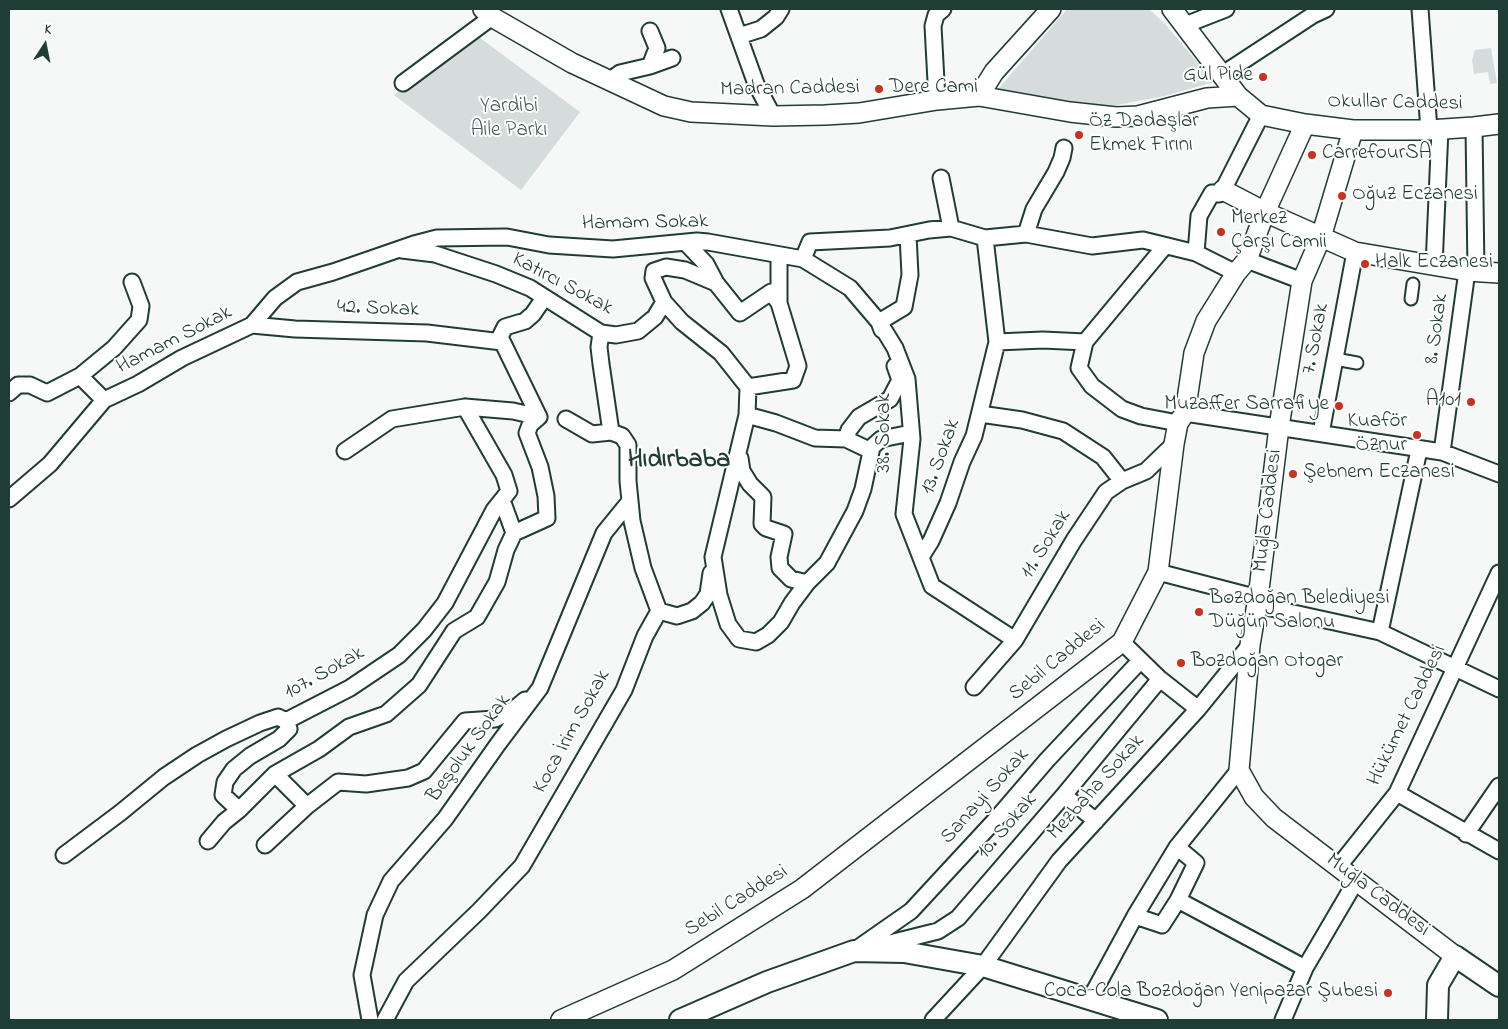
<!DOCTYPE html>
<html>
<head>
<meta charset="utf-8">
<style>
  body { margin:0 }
  #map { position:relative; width:1508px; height:1029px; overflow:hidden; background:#f6f7f7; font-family:"Indie Flower",sans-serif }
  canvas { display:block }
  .frame { position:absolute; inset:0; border:10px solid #1f3d34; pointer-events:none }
  .north { position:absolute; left:20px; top:20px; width:50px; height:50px; -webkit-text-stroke:4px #fff; paint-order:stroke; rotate:11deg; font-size:14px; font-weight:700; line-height:20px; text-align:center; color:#1f3d34 }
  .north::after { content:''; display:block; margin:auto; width:18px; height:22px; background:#1f3d34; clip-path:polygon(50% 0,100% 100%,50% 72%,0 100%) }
</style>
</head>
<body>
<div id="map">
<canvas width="1508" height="1029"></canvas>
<div class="frame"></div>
<div class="north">K</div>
</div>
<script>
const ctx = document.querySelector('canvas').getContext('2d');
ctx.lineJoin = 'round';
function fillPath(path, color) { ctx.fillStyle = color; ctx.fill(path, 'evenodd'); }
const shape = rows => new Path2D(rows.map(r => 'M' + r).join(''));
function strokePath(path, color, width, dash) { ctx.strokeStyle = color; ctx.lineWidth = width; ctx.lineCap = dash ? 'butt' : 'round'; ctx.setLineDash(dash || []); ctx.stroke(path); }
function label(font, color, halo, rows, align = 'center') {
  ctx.font = font + ' "Indie Flower",sans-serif'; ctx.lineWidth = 4; ctx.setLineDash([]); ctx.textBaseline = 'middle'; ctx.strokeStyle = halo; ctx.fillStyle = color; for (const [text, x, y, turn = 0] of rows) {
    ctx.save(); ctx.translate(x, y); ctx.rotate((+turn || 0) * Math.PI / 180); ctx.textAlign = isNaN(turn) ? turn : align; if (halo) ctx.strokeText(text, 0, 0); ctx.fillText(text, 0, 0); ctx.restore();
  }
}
const green = shape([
  [1067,9,1149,9,1165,24,1214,82,1165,96,1111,106,1048,104,994,94],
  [476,35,580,112,521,190,394,95],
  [1491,48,1497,83,1490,84,1488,72,1474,74,1472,60,1475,50]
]);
const pedestrian = shape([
  [1411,299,1413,284],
  [1335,359,1357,363]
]);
const minor = shape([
  [729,9,756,84,773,116],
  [1420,9,1429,130],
  [1185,25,1226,9],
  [739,36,761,29,776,17,781,9],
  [650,66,657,48,650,31],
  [1223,74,1313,15,1326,9],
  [609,81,620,73,650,66,672,58],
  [403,83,492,17],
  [937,100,933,26,936,15,943,9],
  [1474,127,1476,272],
  [941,178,951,228],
  [1026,234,1034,209,1056,172,1062,158,1064,148],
  [686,243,706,264,716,283,740,313,771,292,779,303],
  [1165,246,1085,342,1079,368,1092,386,1122,409,1141,416,1178,423],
  [402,250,435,254,496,274,530,288,601,333,616,335,638,331,655,317,664,302],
  [1196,253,1199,216,1212,193,1219,194,1223,190,1261,115],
  [803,259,850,288,879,322,895,348,907,379,912,439,904,514,932,586,1015,640],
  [1247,260,1302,281],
  [1434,266,1440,129],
  [716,283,685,270,666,267,654,271,653,278,664,302,682,322,721,353,748,387,747,415,713,557,719,595,728,624,739,639,756,642,768,635,781,622,792,603,807,583,827,563,855,511,863,489,872,447,881,439,911,433],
  [252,325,295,329,427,333,502,342],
  [882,330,879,322,904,307,910,275,908,235],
  [997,342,1043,340,1085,342],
  [80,376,114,348,139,320,141,306,132,282],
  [748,387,793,380,798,366,779,303,779,256],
  [9,393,18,385,30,385,47,393,80,376,104,400],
  [465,407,504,475,509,491,502,500,514,533],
  [1185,413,1442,452,1499,474],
  [980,414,1022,420,1063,431,1103,457,1122,481],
  [747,415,776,423,815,438,846,439,871,451],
  [566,419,592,434,611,432],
  [1321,433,1355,252],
  [846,439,849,430,859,417,890,399,900,380,895,366],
  [345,451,392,419,465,407,513,411,539,417],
  [1442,452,1467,271],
  [740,458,742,471,750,484,763,497,762,524,766,528,784,534,779,557,780,568,791,579,807,583],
  [9,499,50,464,104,400,138,384,182,358,252,325,275,298,297,282,333,272,414,244,437,238,507,237,549,245,613,249,697,241,708,242,803,259,810,242,890,238,929,230,951,228,985,238,1026,234,1092,246,1143,240,1196,253,1236,273],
  [921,557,931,541,948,503,962,462,974,436,997,342,985,238],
  [1158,572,1258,598],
  [1257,605,1380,632,1499,689],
  [659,611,677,616,692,611,702,603,708,594,711,573],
  [1380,632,1419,450],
  [1122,642,1160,679,1198,709],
  [974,687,1015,640,1074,540,1106,492,1122,481,1146,471,1174,444],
  [275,774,307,806],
  [1397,793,1499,851],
  [1064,795,1096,821],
  [239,810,223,795,225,782,234,769,250,756,279,739,289,729,286,721],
  [1466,834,1499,786],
  [208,841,224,822,239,810,275,774,319,749,349,727,386,714,419,685,454,631,477,617,497,582,506,550,514,533,547,518,546,496,540,467,527,433,530,425,539,417,500,337,505,327,525,321,533,314,544,298],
  [265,845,307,806,338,782,366,784,408,778,424,771,465,721,495,719,513,710,525,700],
  [1177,847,1196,863,1178,900],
  [64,855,120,813,164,777,197,755,226,739,260,723,278,717,286,721,350,688,399,655,424,630,445,603,494,510,502,500],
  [1338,867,1397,793,1499,573],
  [1135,916,1162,925,1178,900,1305,968],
  [878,946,938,931,958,918,1064,795,1160,679],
  [858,948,911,911,998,817,1047,760,1140,661],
  [1090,999,1135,916,1177,847,1239,770],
  [370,1020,362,975,375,915,391,881,445,819,498,744,540,688,604,533,630,501],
  [385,1020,406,981,479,911,522,866,624,690,645,636,659,611,643,568,632,521,628,481,628,445,622,436,611,432,601,364,599,347,601,333],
  [933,1020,983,966,1059,861,1198,709,1250,645],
  [1283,1020,1305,968,1356,881]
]);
const tertiary = shape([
  [483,9,492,17,572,63,664,106,691,112,773,116,825,115,859,113,937,100,979,96,1070,112,1116,117,1138,116,1207,98,1238,96],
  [1172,9,1238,96,1261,115,1305,124,1353,130,1429,130,1474,127,1499,124],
  [979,96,994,72,1051,9],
  [1353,130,1321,237,1302,281,1279,427,1258,598,1250,645,1239,770,1254,797,1274,818,1455,956],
  [1223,190,1265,212,1355,252,1467,271,1499,273],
  [561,1020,673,970,802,889,1122,642,1158,572,1174,444,1178,423,1185,413,1194,353,1206,321,1236,273,1247,260,1265,212,1305,124]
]);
const secondary = shape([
  [680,1020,767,982,854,951,904,952,983,966,1157,1020],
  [1437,1020,1438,985,1455,956,1499,986]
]);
const markers = [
  [1263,77,5,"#c8321e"],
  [879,89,5,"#c8321e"],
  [1079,135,5,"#c8321e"],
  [1312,155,5,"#c8321e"],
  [1342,196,5,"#c8321e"],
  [1221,232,5,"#c8321e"],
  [1365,264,5,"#c8321e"],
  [1471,402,5,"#c8321e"],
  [1339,406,5,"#c8321e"],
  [1417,435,5,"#c8321e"],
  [1293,474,5,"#c8321e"],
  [1199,612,5,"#c8321e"],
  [1181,663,5,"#c8321e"],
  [1388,993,5,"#c8321e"]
];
const poiNames = [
  ["Gül Pide",1253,77,"right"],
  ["Dere Cami",889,89],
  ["Öz Dadaşlar",1089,123],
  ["Ekmek Fırını",1089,147],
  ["CarrefourSA",1322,155],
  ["Oğuz Eczanesi",1352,196],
  ["Merkez",1231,220],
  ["Çarşı Camii",1231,244],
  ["Halk Eczanesi",1375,264],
  ["A101",1461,402,"right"],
  ["Muzaffer Sarrafiye",1329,406,"right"],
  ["Kuaför",1407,423,"right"],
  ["Öznur",1407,447,"right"],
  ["Şebnem Eczanesi",1303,474],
  ["Bozdoğan Belediyesi",1209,600],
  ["Düğün Salonu",1209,624],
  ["Bozdoğan Otogar",1191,663],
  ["Coca-Cola Bozdoğan Yenipazar Şubesi",1378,993,"right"]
];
const streetNames = [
  ["Madran Caddesi",790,90,-1],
  ["Okullar Caddesi",1395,104,1],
  ["Hamam Sokak",645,224,-1],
  ["Katırcı Sokak",562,285,28],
  ["42. Sokak",378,310,2],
  ["8. Sokak",1438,329,-82],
  ["7. Sokak",1317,339,-79],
  ["Hamam Sokak",175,341,-27],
  ["38. Sokak",886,433,-90],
  ["13. Sokak",942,457,-70],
  ["Muğla Caddesi",1269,511,-83],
  ["11. Sokak",1047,545,-58],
  ["Sebil Caddesi",1058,661,-39],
  ["107. Sokak",325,674,-29],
  ["Hükümet Caddesi",1408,716,-64],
  ["Koca İrim Sokak",573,732,-61],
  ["Beşoluk Sokak",470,749,-54],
  ["Mezbaha Sokak",1097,788,-48],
  ["Sanayi Sokak",986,797,-48],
  ["10. Sokak",1008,827,-49],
  ["Muğla Caddesi",1377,896,37],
  ["Sebil Caddesi",737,902,-32]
];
const parkNames = [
  ["Yardibi",509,108],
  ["Aile Parkı",509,132]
];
const districtNames = [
  ["Hıdırbaba",679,462]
];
fillPath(green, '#d6dcdb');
strokePath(pedestrian, '#1f3d34', 15);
strokePath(minor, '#1f3d34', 19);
strokePath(tertiary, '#1f3d34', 22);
strokePath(secondary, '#1f3d34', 24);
strokePath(pedestrian, '#fff', 11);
strokePath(minor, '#fff', 15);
strokePath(tertiary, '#fff', 19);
strokePath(secondary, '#fff', 20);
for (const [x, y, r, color] of markers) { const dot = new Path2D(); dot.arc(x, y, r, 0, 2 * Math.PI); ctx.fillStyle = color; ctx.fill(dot); strokePath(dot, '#fff', 2); }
label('21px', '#1f3d34', '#fff', poiNames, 'left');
label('21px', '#1f3d34', '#fff', streetNames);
label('21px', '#445d55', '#fff', parkNames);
label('bold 26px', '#1f3d34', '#fff', districtNames);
</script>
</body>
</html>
